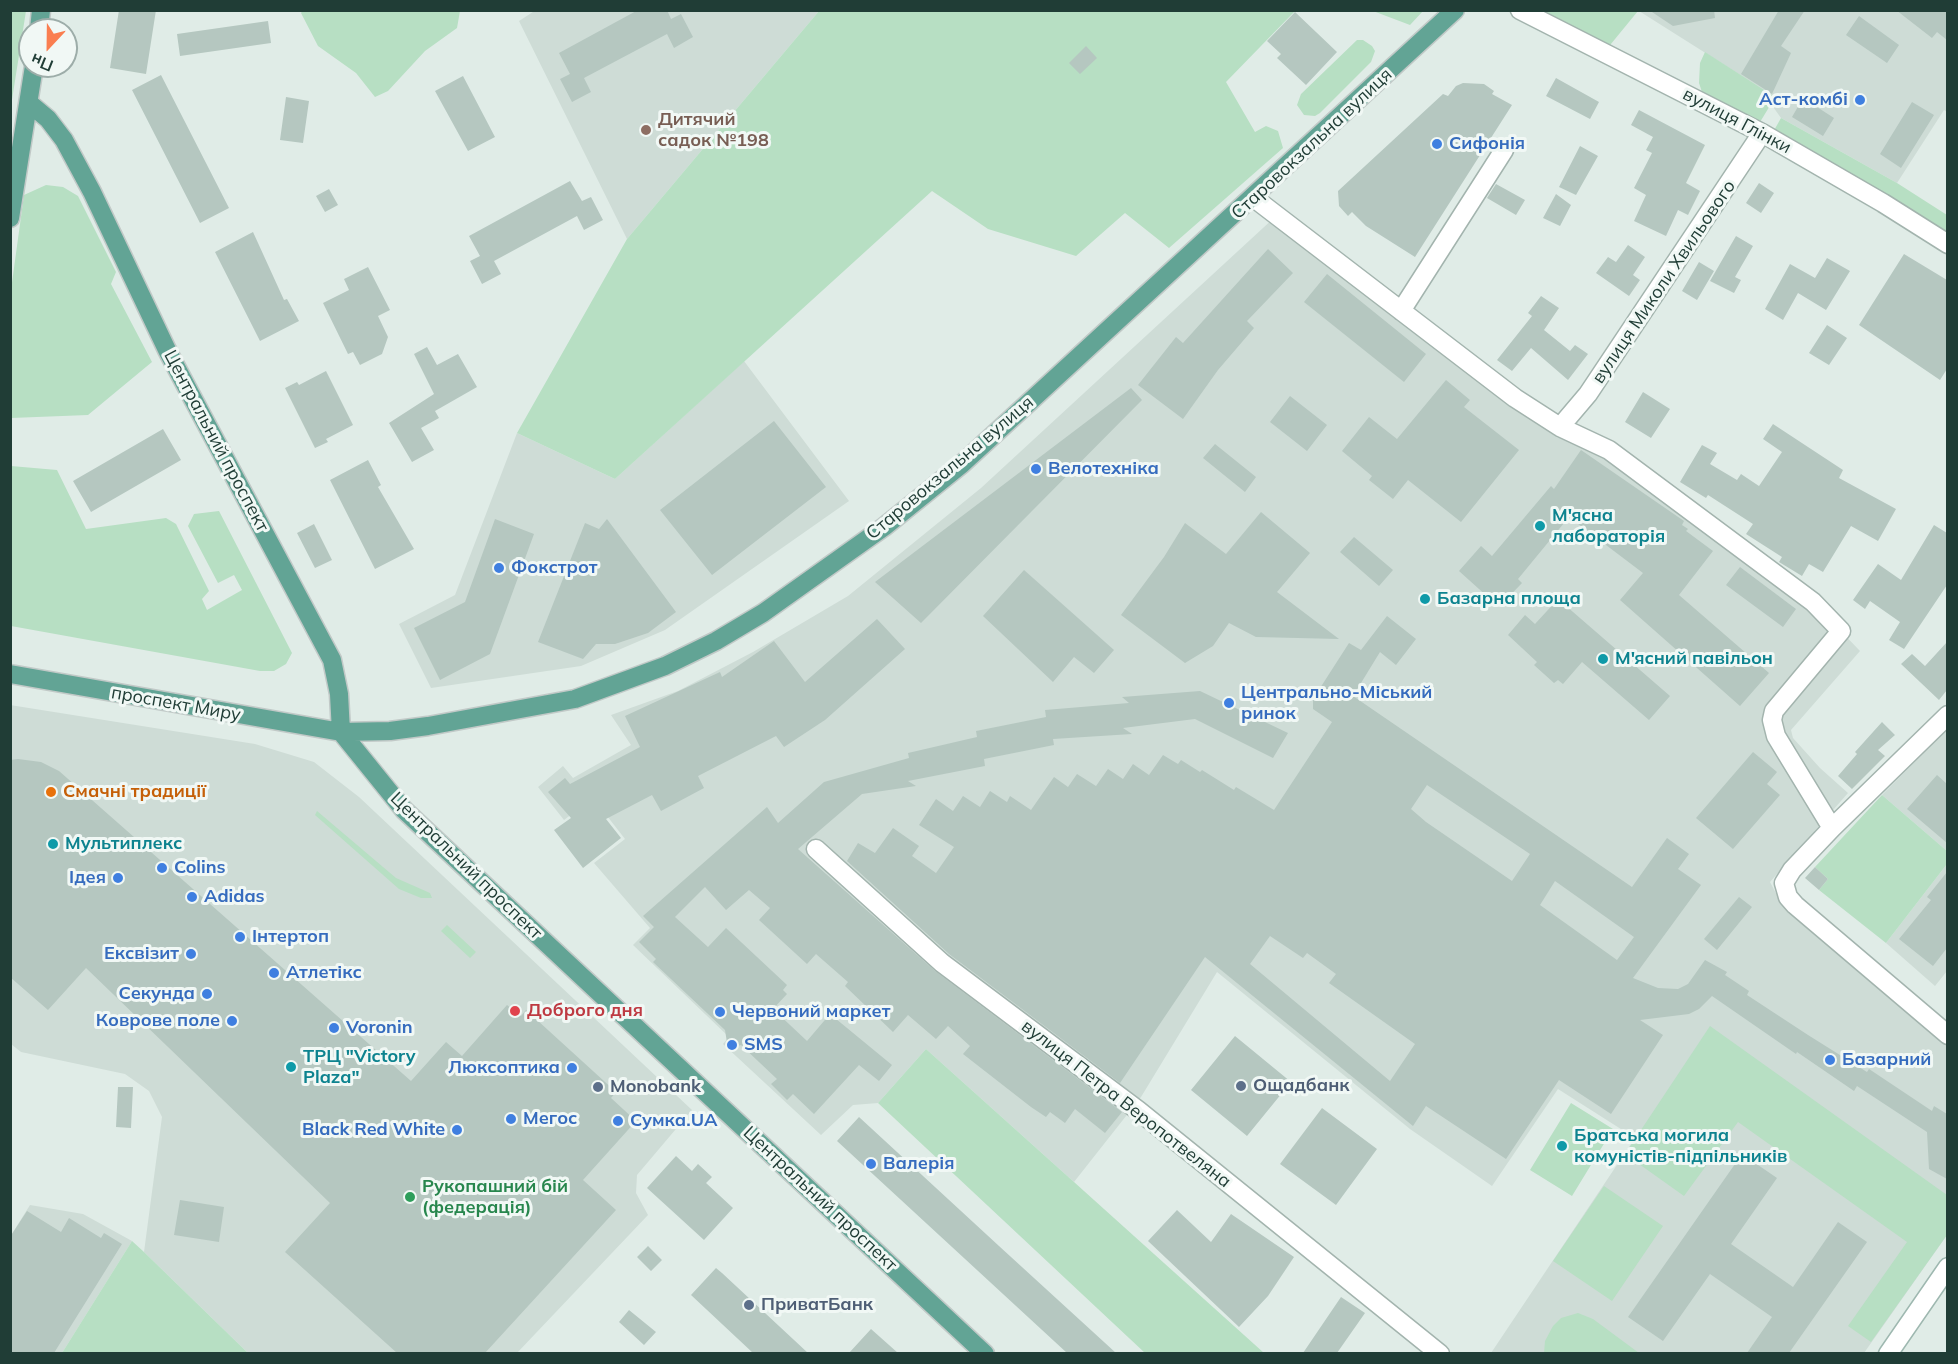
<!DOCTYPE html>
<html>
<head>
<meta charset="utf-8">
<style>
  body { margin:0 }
  #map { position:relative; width:1958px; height:1364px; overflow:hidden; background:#e0ece7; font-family:Mulish,sans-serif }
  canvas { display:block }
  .frame { position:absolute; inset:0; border:12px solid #203d36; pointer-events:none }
  .north { position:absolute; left:18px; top:18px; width:60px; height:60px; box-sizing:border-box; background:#f1f8f5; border:2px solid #9dada9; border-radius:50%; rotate:202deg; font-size:16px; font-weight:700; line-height:24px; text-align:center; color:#203d36 }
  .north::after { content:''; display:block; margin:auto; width:21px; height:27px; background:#fa7e50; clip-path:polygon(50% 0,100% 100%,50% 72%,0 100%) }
</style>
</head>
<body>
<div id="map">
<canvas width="1958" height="1364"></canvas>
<div class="frame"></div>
<div class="north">Пн</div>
</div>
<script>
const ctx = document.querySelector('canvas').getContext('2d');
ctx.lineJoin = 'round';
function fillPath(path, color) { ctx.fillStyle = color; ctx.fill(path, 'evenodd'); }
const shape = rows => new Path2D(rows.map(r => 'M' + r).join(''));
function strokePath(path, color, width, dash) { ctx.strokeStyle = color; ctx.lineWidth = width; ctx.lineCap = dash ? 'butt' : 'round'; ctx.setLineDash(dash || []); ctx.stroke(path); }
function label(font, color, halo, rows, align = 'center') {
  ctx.font = font + ' Mulish,sans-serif'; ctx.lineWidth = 6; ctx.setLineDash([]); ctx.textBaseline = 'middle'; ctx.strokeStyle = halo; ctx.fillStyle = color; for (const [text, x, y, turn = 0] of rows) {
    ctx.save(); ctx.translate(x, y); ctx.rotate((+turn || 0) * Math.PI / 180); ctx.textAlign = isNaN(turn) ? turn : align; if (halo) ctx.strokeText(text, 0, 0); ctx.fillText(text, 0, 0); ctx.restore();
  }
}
const built = shape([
  [536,10,819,11,627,239,519,21],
  [1639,11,1947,11,1947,112,1944,110,1897,183,1781,118,1771,104,1772,95],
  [1276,216,1560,427,1813,602,1860,651,1791,730,1793,738,1820,768,1848,793,1770,882,1781,903,1947,1044,1947,1235,1864,1353,1491,1353,1635,1138,1558,1089,1492,1186,1410,1129,1217,972,1141,1097,1074,1182,926,1049,878,1103,853,1105,821,1135,723,1044,729,1037,633,945,650,928,594,863,625,839,593,798,564,820,538,787,563,766,573,778,631,745,611,715,678,691,753,652,848,596,981,488],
  [744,361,849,501,665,630,581,666,431,688,399,624,455,595,517,433,615,479],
  [10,705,255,744,314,762,359,797,692,1110,637,1175,636,1193,648,1215,517,1353,248,1353,144,1252,162,1117,149,1091,125,1074,21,1052,11,1044],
  [1947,729,1947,851,1882,795],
  [1947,864,1947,971,1935,986,1886,943],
  [30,1205,83,1214,132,1241,62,1353,11,1353,10,1237]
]);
const green = shape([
  [11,10,26,11,11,106,10,11],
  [303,10,460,10,460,11,457,28,425,51,388,91,375,97,356,73,318,46,301,13],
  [819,11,1295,11,1226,82,1255,132,1266,126,1278,131,1283,148,1169,248,1125,213,1076,256,988,229,932,191,615,479,517,433,627,239],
  [1373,11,1423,11,1410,25],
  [1528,11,1638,11,1606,50],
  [1357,40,1363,40,1372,46,1375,51,1371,62,1320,113,1315,116,1304,115,1297,105,1301,94],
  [1705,52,1772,95,1771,104,1757,127,1705,101,1699,83,1700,63],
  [1781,118,1897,183,1947,215,1947,236,1772,134],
  [46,185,63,187,78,196,116,272,111,284,152,362,88,415,11,418,10,297,24,195],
  [11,466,57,470,86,529,166,518,176,524,209,591,202,599,207,610,242,590,234,575,218,583,188,526,194,514,219,511,292,653,286,664,274,671,260,671,11,626],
  [1882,795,1947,851,1947,864,1886,943,1819,890,1828,879,1815,867],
  [317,811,396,878,430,893,432,898,421,898,399,889,315,815],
  [447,925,476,952,470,958,441,931],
  [1710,1026,1947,1195,1947,1235,1871,1342,1848,1326,1907,1242,1738,1122,1684,1196,1625,1154],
  [926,1049,1074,1182,1264,1353,1145,1353,878,1103],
  [1571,1103,1613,1129,1572,1196,1530,1170],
  [1604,1186,1663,1226,1612,1301,1553,1261],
  [132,1241,144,1252,248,1353,62,1353],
  [1578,1313,1593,1319,1639,1353,1544,1353,1545,1341,1553,1326,1561,1318]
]);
const building = shape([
  [119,10,156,10,146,74,110,68],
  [638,10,667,10,671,19,681,14,693,37,674,48,667,34,584,78,591,92,572,102,560,79,570,74,559,53],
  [1649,10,1714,10,1715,18,1673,26],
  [1779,10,1805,10,1781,46,1791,53,1772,94,1741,74],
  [1896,10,1947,10,1947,40,1937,32,1932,38],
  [1295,12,1337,52,1306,85,1277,58,1281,54,1267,41],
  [1859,16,1899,45,1887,63,1846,35],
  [268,21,271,43,180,56,177,34],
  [1086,46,1097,58,1080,74,1069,63],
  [161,75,229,208,200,223,132,90],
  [463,76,495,137,468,151,435,91],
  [1556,78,1599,102,1590,119,1546,96],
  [1463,83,1484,84,1494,91,1492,94,1512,105,1415,257,1366,226,1352,212,1348,216,1339,206,1338,191,1443,94,1448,96,1456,86],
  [286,97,309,101,303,143,280,140],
  [1803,98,1834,118,1823,136,1792,117],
  [1912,102,1934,115,1901,168,1880,154],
  [1639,110,1705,145,1686,183,1700,191,1688,215,1678,210,1666,236,1634,221,1646,195,1634,188,1652,153,1646,150,1653,137,1631,125],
  [1580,146,1598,156,1576,195,1559,187],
  [570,181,582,201,591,197,603,220,584,230,577,216,494,261,501,274,482,284,470,261,480,256,469,236],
  [1759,183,1774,193,1761,213,1746,203],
  [1496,184,1525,200,1516,215,1487,198],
  [329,189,338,205,325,212,316,196],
  [1556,194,1571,205,1560,226,1543,218],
  [253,232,284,300,287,299,299,321,260,341,215,252],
  [1736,236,1753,246,1735,277,1741,280,1734,293,1710,281],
  [1628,245,1645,257,1633,275,1640,280,1629,296,1596,273,1608,257,1616,262],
  [1268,249,1293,273,1247,321,1254,328,1218,370,1183,419,1138,385,1176,337,1183,343],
  [1904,254,1947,280,1947,369,1940,380,1859,325],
  [1827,258,1850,271,1826,310,1798,293,1783,320,1765,309,1790,264,1815,278],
  [1699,262,1714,271,1697,300,1682,291],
  [368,267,390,310,378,316,388,337,382,354,360,365,353,352,348,354,323,303,349,290,344,279],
  [1327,274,1426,354,1404,382,1304,302],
  [1541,296,1559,308,1544,330,1570,351,1575,345,1588,354,1568,380,1531,348,1512,371,1497,360,1532,316,1528,313],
  [1827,325,1847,338,1829,365,1809,353],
  [427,347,437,365,458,354,477,387,435,411,439,418,421,428,434,450,412,462,389,423,434,394,414,354],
  [326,371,353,425,326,439,328,442,315,448,285,388,297,382,299,385],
  [1446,380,1470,400,1464,407,1519,450,1461,522,1408,480,1393,499,1369,480,1372,476,1342,451,1369,417,1397,439],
  [1131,388,1142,400,921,623,875,582],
  [1643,392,1670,409,1651,438,1625,422],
  [1290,396,1327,425,1307,451,1270,422],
  [774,421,826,487,712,575,660,510],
  [1773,424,1843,470,1839,478,1896,509,1878,541,1851,526,1823,572,1809,564,1802,576,1779,562,1782,557,1746,534,1753,524,1708,495,1706,498,1680,482,1702,445,1717,453,1710,464,1737,480,1741,474,1759,486,1782,452,1763,439],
  [163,429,181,460,91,512,73,481],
  [1215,444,1256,477,1245,492,1203,458],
  [1581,450,1684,521,1682,525,1688,529,1686,531,1713,551,1679,595,1769,673,1740,706,1620,600,1643,573,1569,517,1518,579,1522,583,1499,607,1459,571,1481,546,1492,556,1551,486,1554,489],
  [368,460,381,485,378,487,414,549,375,569,330,480],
  [1261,512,1310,553,1277,592,1339,639,1256,637,1229,623,1213,646,1185,663,1121,615,1164,557,1185,523,1226,554],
  [495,519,534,534,490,654,440,680,414,628,465,602],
  [607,519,676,612,648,633,615,644,596,644,583,659,538,642,585,523,599,529],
  [314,524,332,560,315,568,297,533],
  [1934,525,1947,533,1947,585,1904,649,1889,640,1900,622,1870,601,1865,609,1853,600,1878,564,1901,580],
  [1354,537,1393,570,1379,586,1340,552],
  [1740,567,1796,609,1783,627,1726,585],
  [1024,570,1114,650,1094,673,1074,657,1053,682,983,616],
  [1558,599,1670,696,1649,720,1582,662,1563,684,1558,680,1554,683,1534,665,1537,662,1508,635,1525,615,1535,624],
  [1387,616,1416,639,1396,665,1380,652,1353,696,1632,887,1667,838,1689,854,1678,869,1701,885,1633,978,1658,988,1678,989,1688,984,1705,960,1727,972,1725,975,1749,991,1747,995,1808,1035,1867,1072,1869,1069,1932,1111,1934,1106,1947,1114,1947,1179,1929,1169,1927,1132,1857,1086,1854,1091,1797,1052,1796,1054,1712,996,1699,1009,1689,1014,1640,1020,1663,1035,1611,1114,1559,1080,1506,1159,1426,1106,1413,1126,1205,957,1120,1083,949,954,847,861,858,843,875,853,893,828,919,846,912,856,936,873,954,847,919,825,936,799,953,811,963,796,980,807,990,791,1007,802,1010,796,1031,810,1054,777,1068,787,1077,774,1096,786,1108,769,1123,779,1133,764,1149,775,1163,755,1178,764,1181,760,1200,772,1202,770,1234,790,1236,787,1274,810,1332,722,1313,709,1313,699,1349,643,1361,650],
  [1427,785,1530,854,1512,881,1426,822,1411,809],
  [1555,881,1634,937,1617,960,1540,905],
  [1270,936,1303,958,1307,953,1336,974,1329,983,1415,1044,1390,1081,1250,964],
  [877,619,905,649,825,720,784,747,776,736,698,776,704,788,661,811,652,795,606,819,621,838,583,868,554,830,571,818,548,792,565,778,570,784,640,747,625,716,720,672,722,677,774,641,805,682],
  [1947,642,1947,690,1939,700,1901,664,1912,654,1925,666],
  [1200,691,1288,733,1273,758,1195,719,1123,728,1132,734,1053,739,1054,745,984,759,985,766,908,781,916,786,862,794,798,849,935,971,1122,1112,1105,1133,1075,1109,1065,1123,1050,1112,1046,1117,1031,1107,963,1054,970,1046,948,1026,936,1039,908,1015,893,1032,845,986,848,982,816,954,807,964,759,920,770,908,749,890,726,910,705,887,675,917,708,947,726,928,787,985,783,990,787,994,773,1009,807,1041,830,1014,892,1065,879,1081,859,1065,814,1114,793,1094,787,1100,771,1084,777,1079,741,1045,728,1049,725,1030,653,962,656,959,639,942,654,927,643,916,767,807,778,823,824,782,909,758,908,753,977,737,976,731,1046,717,1045,710,1129,703,1122,697],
  [1882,722,1895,735,1878,750,1885,756,1852,789,1838,776,1857,754,1855,752],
  [1753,752,1777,772,1767,784,1780,795,1733,849,1696,818],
  [18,759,41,762,59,771,411,1081,446,1042,462,1056,507,1005,521,1016,526,1010,616,1092,611,1098,636,1121,583,1180,616,1210,485,1353,397,1353,285,1252,330,1203,86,968,48,1010,10,977,10,760],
  [1937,775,1947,784,1947,843,1907,809],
  [1815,867,1828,879,1819,890,1805,878],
  [1947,872,1947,948,1933,966,1899,939,1931,900,1927,897],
  [1739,897,1752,907,1717,950,1704,939],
  [1235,1036,1291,1082,1247,1136,1191,1090],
  [118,1087,133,1087,131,1128,116,1127],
  [1322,1108,1377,1149,1336,1205,1280,1164],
  [859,1117,999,1246,1116,1353,1067,1353,837,1141],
  [1742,1154,1777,1178,1731,1244,1793,1287,1838,1222,1867,1242,1789,1353,1747,1353,1772,1317,1710,1274,1663,1341,1628,1317],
  [676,1156,692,1171,698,1164,712,1177,706,1183,733,1208,704,1240,647,1188],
  [180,1200,224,1207,219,1242,174,1235],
  [1177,1210,1211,1242,1231,1214,1294,1257,1268,1296,1239,1327,1148,1241],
  [27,1211,61,1232,69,1218,101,1238,104,1233,122,1244,54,1353,10,1353,10,1237],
  [648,1246,662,1260,651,1271,637,1257],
  [716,1268,722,1273,808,1353,753,1353,691,1295],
  [1341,1297,1365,1313,1337,1353,1303,1353],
  [629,1310,656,1332,644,1345,619,1322],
  [871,1329,898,1353,849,1353]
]);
const street = shape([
  [1520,10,1762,133,1883,203,1948,244],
  [1254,198,1515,398,1560,427,1609,450,1813,602,1841,631,1774,711,1772,720,1776,736,1832,828],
  [1401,311,1504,150],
  [1560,427,1588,394,1762,133],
  [1948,715,1832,828,1792,870,1784,883,1788,897,1795,905,1948,1035],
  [816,849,942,963,1139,1111,1440,1354]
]);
const secondary = shape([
  [1888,1354,1948,1267]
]);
const primary = shape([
  [39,30,41,10],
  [29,103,48,119,64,140,92,192,167,350,332,660,339,694,341,732,404,810,985,1354],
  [10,218,34,66],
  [10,674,341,732,390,731,428,726,575,699,665,666,716,641,763,613,884,527,962,464,1455,10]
]);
const markers = [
  [1860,100,6,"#3f7fe0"],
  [646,130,6,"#8d6e63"],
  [1437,144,6,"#3f7fe0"],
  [1036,469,6,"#3f7fe0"],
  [1540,526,6,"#0f9aa8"],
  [499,568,6,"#3f7fe0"],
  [1425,599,6,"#0f9aa8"],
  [1603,659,6,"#0f9aa8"],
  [1229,703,6,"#3f7fe0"],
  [51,792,6,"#e8710a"],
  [53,844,6,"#0f9aa8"],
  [162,868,6,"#3f7fe0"],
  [118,878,6,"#3f7fe0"],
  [192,897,6,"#3f7fe0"],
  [240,937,6,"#3f7fe0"],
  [191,954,6,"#3f7fe0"],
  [274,973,6,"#3f7fe0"],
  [207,994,6,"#3f7fe0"],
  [515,1011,6,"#e0444e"],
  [720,1012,6,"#3f7fe0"],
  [232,1021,6,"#3f7fe0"],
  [334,1028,6,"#3f7fe0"],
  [732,1045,6,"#3f7fe0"],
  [1830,1060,6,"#3f7fe0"],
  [291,1067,6,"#0f9aa8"],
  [572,1068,6,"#3f7fe0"],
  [1241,1086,6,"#5c6f8a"],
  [598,1087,6,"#5c6f8a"],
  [511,1119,6,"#3f7fe0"],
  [618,1121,6,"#3f7fe0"],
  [457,1130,6,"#3f7fe0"],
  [1562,1146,6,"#0f9aa8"],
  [871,1164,6,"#3f7fe0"],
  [410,1197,6,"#2e9e5b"],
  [749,1305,6,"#5c6f8a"]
];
const shopNames = [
  ["Аст-комбі",1848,100,"right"],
  ["Сифонія",1449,144],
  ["Велотехніка",1048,469],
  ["Фокстрот",511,568],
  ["Центрально-Міський",1241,693],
  ["ринок",1241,714],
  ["Colins",174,868],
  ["Ідея",106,878,"right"],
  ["Adidas",204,897],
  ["Інтертоп",252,937],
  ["Ексвізит",179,954,"right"],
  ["Атлетікс",286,973],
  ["Секунда",195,994,"right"],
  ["Червоний маркет",732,1012],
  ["Коврове поле",220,1021,"right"],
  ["Voronin",346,1028],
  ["SMS",744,1045],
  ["Базарний",1842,1060],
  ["Люксоптика",560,1068,"right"],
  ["Мегос",523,1119],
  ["Сумка.UA",630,1121],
  ["Black Red White",445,1130,"right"],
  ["Валерія",883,1164]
];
const educationNames = [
  ["Дитячий",658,120],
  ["садок №198",658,141]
];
const streetNames = [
  ["вулиця Глінки",1737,121,28],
  ["Старовокзальна вулиця",1312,144,-43],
  ["вулиця Миколи Хвильового",1664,282,-56],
  ["Центральний проспект",216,441,62],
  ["Старовокзальна вулиця",950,468,-40],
  ["проспект Миру",176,704,10],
  ["Центральний проспект",466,866,44],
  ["вулиця Петра Веропотвеляна",1126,1104,38],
  ["Центральний проспект",820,1199,43]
];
const cultureNames = [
  ["М'ясна",1552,516],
  ["лабораторія",1552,537],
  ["Базарна площа",1437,599],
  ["М'ясний павільон",1615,659],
  ["Мультиплекс",65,844],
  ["ТРЦ \"Victory",303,1057],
  ["Plaza\"",303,1078],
  ["Братська могила",1574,1136],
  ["комуністів-підпільників",1574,1157]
];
const foodNames = [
  ["Смачні традиції",63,792]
];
const healthNames = [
  ["Доброго дня",527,1011]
];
const serviceNames = [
  ["Ощадбанк",1253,1086],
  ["Monobank",610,1087],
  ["ПриватБанк",761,1305]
];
const leisureNames = [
  ["Рукопашний бій",422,1187],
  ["(федерація)",422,1208]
];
fillPath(built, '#cedcd6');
fillPath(green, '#b7dfc3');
fillPath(building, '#b5c7c0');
strokePath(street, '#a3b4ae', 21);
strokePath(secondary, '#9eb8b0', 21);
strokePath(primary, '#c1c9c7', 21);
strokePath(street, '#fff', 18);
strokePath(secondary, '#fff', 18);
strokePath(primary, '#62a495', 18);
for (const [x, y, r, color] of markers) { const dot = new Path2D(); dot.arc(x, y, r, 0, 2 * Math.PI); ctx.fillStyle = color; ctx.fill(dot); strokePath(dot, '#f1f8f5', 2); }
label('bold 18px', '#366cbe', '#f1f8f5', shopNames, 'left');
label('bold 18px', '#785e54', '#f1f8f5', educationNames, 'left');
label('18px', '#203d36', '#f1f8f5', streetNames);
label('bold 18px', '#0d838f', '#f1f8f5', cultureNames, 'left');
label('bold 18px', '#c56008', '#f1f8f5', foodNames, 'left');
label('bold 18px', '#be3a42', '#f1f8f5', healthNames, 'left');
label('bold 18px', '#4e5e75', '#f1f8f5', serviceNames, 'left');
label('bold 18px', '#27864d', '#f1f8f5', leisureNames, 'left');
</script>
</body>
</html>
